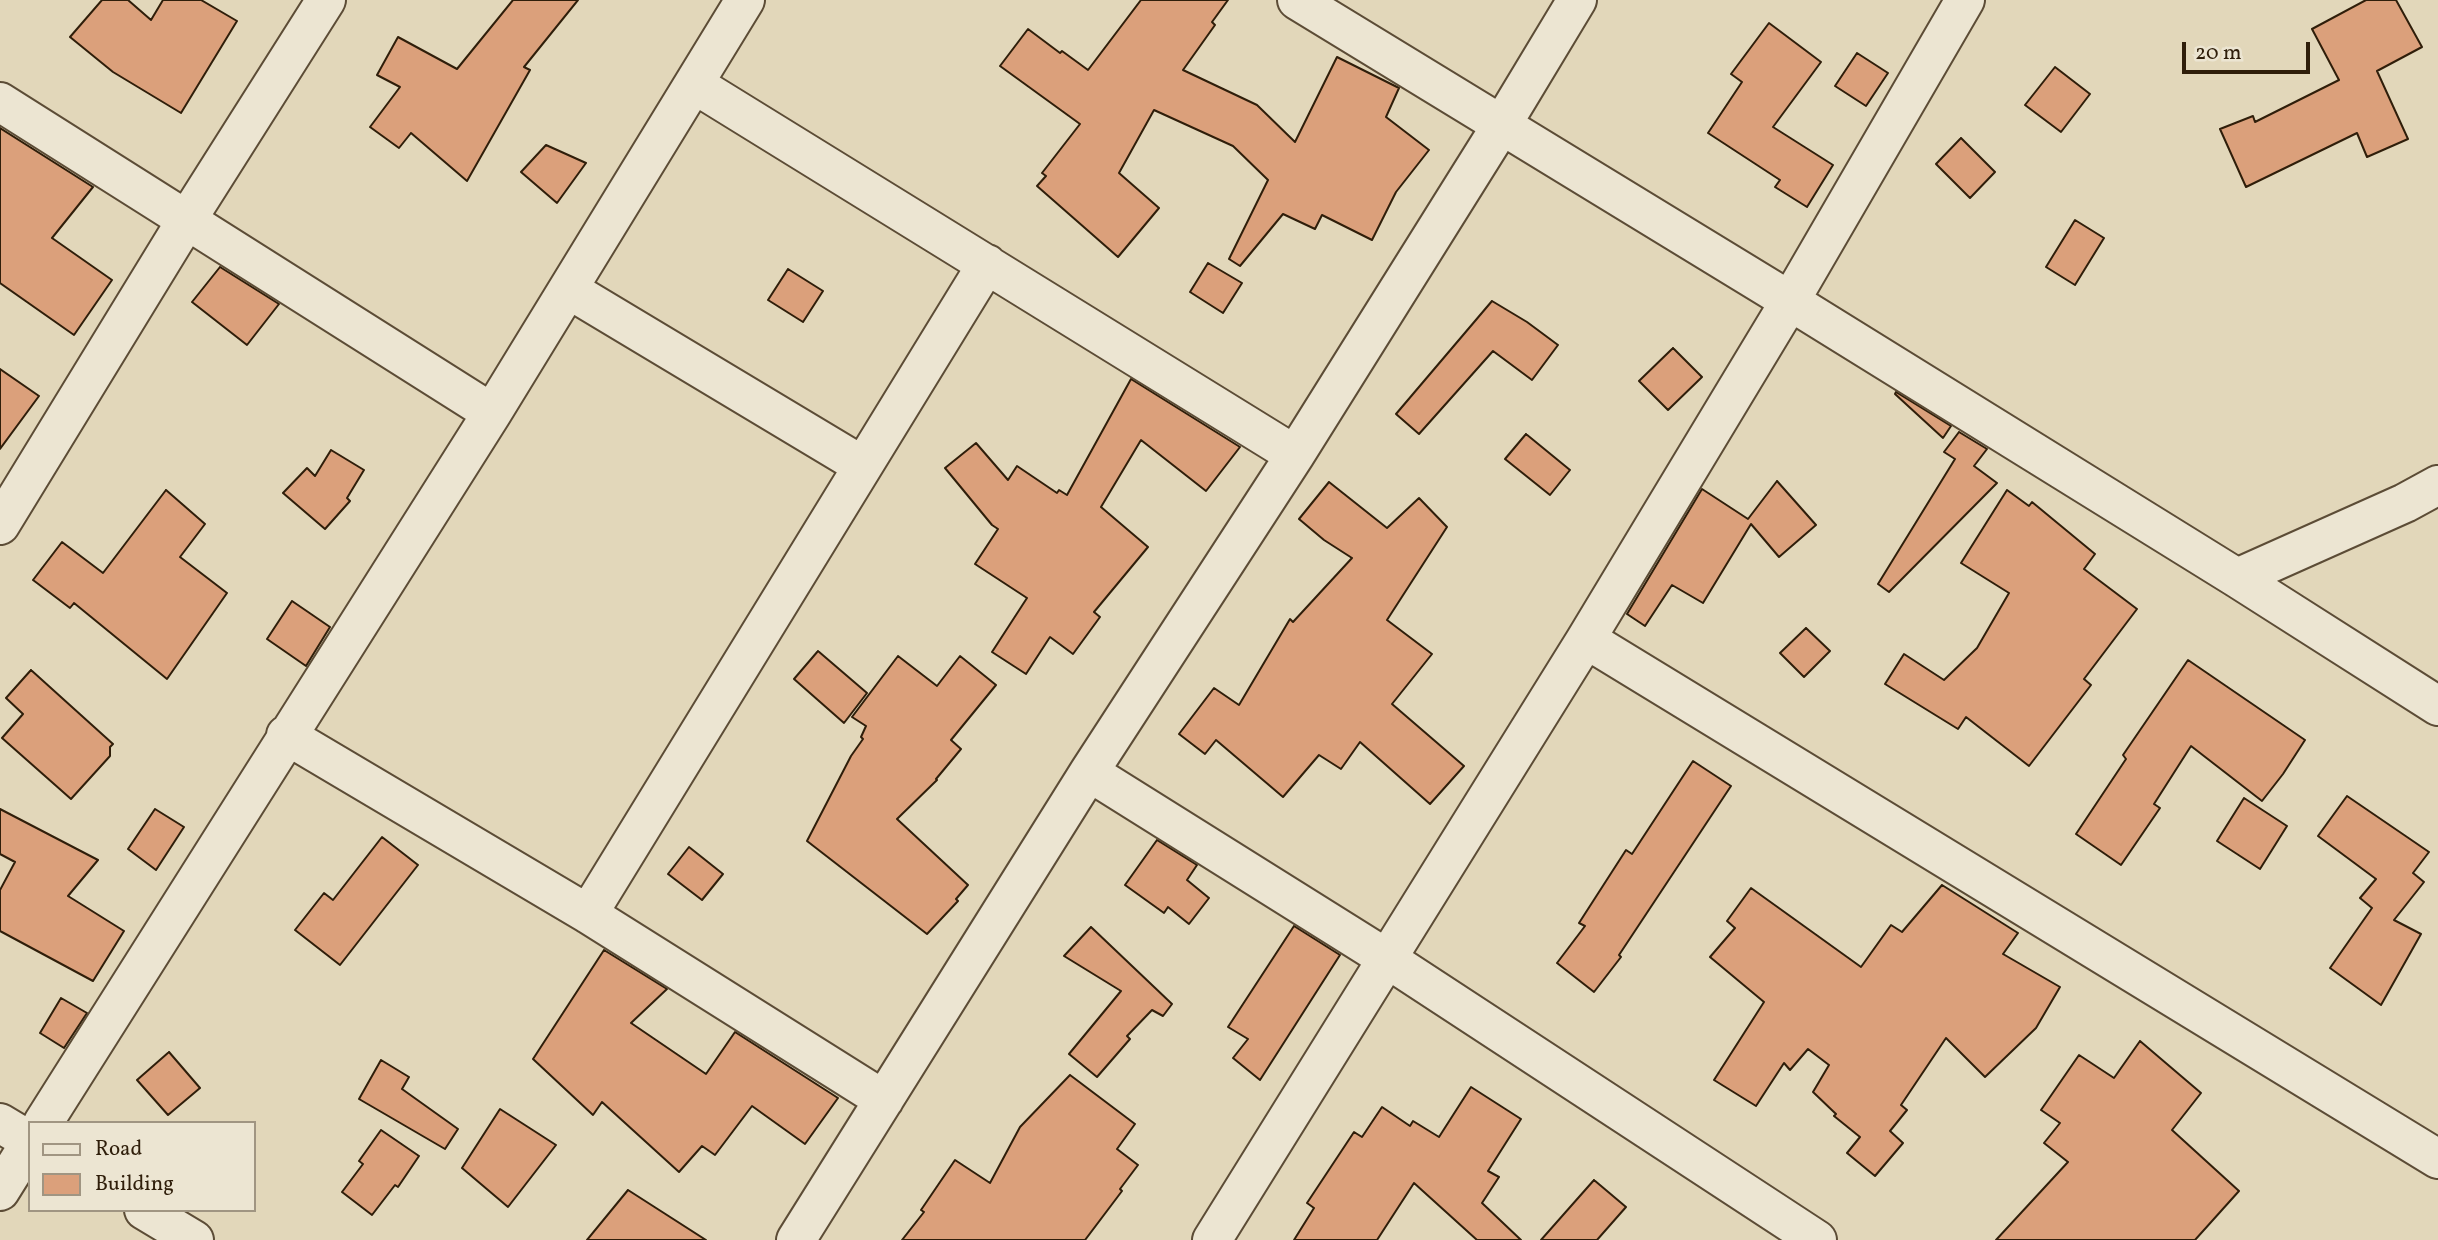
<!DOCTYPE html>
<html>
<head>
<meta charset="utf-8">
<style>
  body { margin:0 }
  #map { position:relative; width:2438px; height:1240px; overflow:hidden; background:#e2d7ba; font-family:Vollkorn,serif }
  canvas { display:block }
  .legend { position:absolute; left:28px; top:1121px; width:228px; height:91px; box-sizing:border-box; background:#ece5d2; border:2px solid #a09582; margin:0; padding:9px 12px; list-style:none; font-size:21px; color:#2f1e0a }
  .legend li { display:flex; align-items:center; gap:14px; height:35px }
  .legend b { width:35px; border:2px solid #a09582 }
  .scale { position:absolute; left:2182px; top:42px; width:128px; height:32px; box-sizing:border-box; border:4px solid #2f1e0a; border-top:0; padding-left:9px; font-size:21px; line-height:24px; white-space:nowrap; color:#2f1e0a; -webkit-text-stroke:5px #ece5d2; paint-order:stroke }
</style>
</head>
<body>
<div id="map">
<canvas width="2438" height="1240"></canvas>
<ul class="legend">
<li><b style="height:9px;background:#ece5d2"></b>Road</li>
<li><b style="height:19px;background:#dba07b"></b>Building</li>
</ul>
<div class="scale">20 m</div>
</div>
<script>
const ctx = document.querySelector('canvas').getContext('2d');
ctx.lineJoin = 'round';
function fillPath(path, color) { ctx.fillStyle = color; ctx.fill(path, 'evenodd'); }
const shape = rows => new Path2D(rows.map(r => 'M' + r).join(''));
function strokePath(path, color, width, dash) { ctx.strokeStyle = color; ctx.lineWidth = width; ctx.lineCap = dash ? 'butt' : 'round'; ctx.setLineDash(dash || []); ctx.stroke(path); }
const building = shape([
  [102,0,128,0,151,20,163,0,201,0,237,21,181,113,113,72,70,37,102,0],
  [513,0,578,0,524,67,530,70,467,181,411,133,399,148,370,127,400,87,377,75,398,37,457,69,513,0],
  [1141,0,1228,0,1212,22,1215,25,1183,70,1257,105,1295,142,1337,57,1399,88,1386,117,1429,150,1396,192,1372,240,1322,215,1315,229,1283,214,1240,266,1229,259,1268,180,1233,146,1154,110,1119,173,1159,208,1118,257,1037,186,1046,176,1042,173,1080,124,1000,66,1028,29,1060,53,1062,51,1088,70,1141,0],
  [2366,0,2396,0,2422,47,2377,71,2408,139,2367,157,2357,133,2246,187,2220,129,2253,116,2255,122,2339,80,2312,29,2366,0],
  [1769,23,1821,62,1773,127,1833,165,1807,207,1775,187,1780,180,1708,133,1742,82,1731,74,1769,23],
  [1857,53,1888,73,1866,106,1835,86,1857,53],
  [2055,67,2090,94,2061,132,2025,105,2055,67],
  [0,128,93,187,52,238,112,280,74,335,0,283,0,128],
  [1961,138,1995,172,1970,198,1936,164,1961,138],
  [546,145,586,163,557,203,521,172,546,145],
  [2075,220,2104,238,2075,285,2046,267,2075,220],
  [1208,263,1242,283,1223,313,1190,292,1208,263],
  [220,267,279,304,247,345,192,302,220,267],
  [788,269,823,291,803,322,768,300,788,269],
  [1492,301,1527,322,1558,345,1532,380,1493,351,1419,434,1396,414,1492,301],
  [1673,348,1702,377,1668,410,1639,381,1673,348],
  [0,369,39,396,0,449,0,369],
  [1131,379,1240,447,1206,491,1141,440,1101,507,1148,547,1094,612,1100,617,1073,654,1050,637,1026,674,992,652,1027,598,975,564,998,529,992,525,945,468,976,443,1008,480,1017,466,1057,493,1059,490,1067,495,1131,379],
  [1896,392,1951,426,1943,438,1895,394,1896,392],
  [1959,432,1987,449,1974,466,1997,483,1889,592,1878,584,1955,459,1944,452,1959,432],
  [1526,434,1570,470,1550,495,1505,459,1526,434],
  [331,450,364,470,347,498,350,501,325,529,283,493,307,468,315,476,331,450],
  [1777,481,1816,525,1779,557,1751,524,1703,603,1672,585,1645,626,1627,614,1702,489,1748,519,1777,481],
  [1329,482,1387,528,1419,498,1447,527,1387,620,1432,654,1392,704,1464,766,1430,804,1360,742,1341,769,1319,755,1283,797,1216,740,1205,754,1179,734,1214,688,1239,705,1290,619,1293,622,1352,558,1324,540,1299,519,1329,482],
  [166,490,205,524,180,557,227,593,167,679,74,603,70,608,33,580,62,542,103,573,166,490],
  [2007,490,2029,506,2032,502,2095,554,2084,569,2137,609,2084,679,2091,685,2029,766,1966,717,1958,729,1885,684,1904,654,1944,680,1977,648,2009,593,1961,563,2007,490],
  [292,601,330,627,306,666,267,639,292,601],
  [1806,628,1830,651,1804,677,1780,653,1806,628],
  [818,651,867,693,844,723,794,679,818,651],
  [898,656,937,686,960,656,996,685,951,740,961,749,936,779,937,780,897,819,968,885,956,899,958,901,927,934,807,841,851,756,863,739,861,737,866,726,852,717,898,656],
  [2188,660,2305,740,2283,774,2262,801,2191,746,2154,804,2160,808,2121,865,2076,834,2126,759,2123,755,2188,660],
  [31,670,113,744,110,747,110,756,71,799,2,738,23,714,6,698,31,670],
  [1693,761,1731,786,1619,955,1621,957,1594,992,1557,963,1585,926,1579,923,1626,850,1632,854,1693,761],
  [2347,796,2429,852,2413,873,2424,882,2394,920,2421,934,2381,1005,2330,968,2372,908,2360,898,2376,879,2318,836,2347,796],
  [2244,798,2287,826,2260,869,2217,841,2244,798],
  [0,809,98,860,68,896,124,931,93,981,0,931,0,890,15,862,0,854,0,809],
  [155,809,184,827,156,870,128,849,155,809],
  [382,837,418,865,340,965,295,930,324,893,333,900,382,837],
  [1157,840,1197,865,1187,880,1209,898,1189,924,1168,907,1164,913,1125,885,1157,840],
  [689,847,723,874,702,900,668,874,689,847],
  [1942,885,2018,933,2003,954,2060,987,2036,1028,1985,1077,1946,1038,1901,1105,1907,1110,1890,1131,1903,1143,1875,1176,1847,1153,1860,1137,1834,1116,1836,1114,1813,1092,1829,1065,1808,1049,1790,1070,1784,1063,1756,1106,1714,1080,1764,1002,1710,957,1735,928,1727,921,1751,888,1861,967,1891,925,1902,932,1942,885],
  [1294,926,1340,955,1260,1080,1233,1058,1248,1039,1228,1027,1294,926],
  [1091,927,1172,1004,1163,1016,1152,1010,1127,1036,1130,1039,1097,1077,1069,1054,1121,991,1064,956,1091,927],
  [604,950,667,989,631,1023,706,1074,735,1032,838,1098,805,1144,752,1106,715,1155,702,1146,679,1172,602,1102,593,1115,533,1059,604,950],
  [61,998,87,1013,64,1048,40,1033,61,998],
  [2140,1041,2201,1093,2172,1130,2239,1191,2195,1240,1996,1240,2068,1162,2044,1143,2060,1123,2041,1110,2079,1055,2114,1078,2140,1041],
  [169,1052,200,1088,168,1115,137,1080,169,1052],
  [381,1060,409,1077,402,1089,458,1129,445,1149,359,1099,381,1060],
  [1070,1075,1135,1124,1117,1149,1138,1165,1120,1189,1122,1191,1085,1240,902,1240,924,1212,921,1210,955,1160,990,1183,1020,1127,1070,1075],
  [1471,1087,1521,1119,1488,1171,1499,1177,1482,1203,1521,1240,1477,1240,1414,1183,1377,1240,1294,1240,1314,1208,1307,1203,1354,1132,1362,1137,1382,1107,1410,1126,1413,1121,1439,1137,1471,1087],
  [500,1109,556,1145,508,1207,462,1168,500,1109],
  [381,1130,419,1156,398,1187,395,1185,372,1215,342,1192,363,1164,359,1161,381,1130],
  [1594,1180,1626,1207,1597,1240,1541,1240,1594,1180],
  [628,1190,706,1240,587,1240,628,1190]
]);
const minor = shape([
  [1297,0,1790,301,2237,578,2438,706],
  [694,84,1295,455],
  [0,102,492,413],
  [568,289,863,466],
  [0,525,186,221,326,0],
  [2237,578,2405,503,2438,485],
  [1586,639,2438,1159],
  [286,735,588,914,884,1100],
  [1089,772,1386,958,1817,1240],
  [588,914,987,264],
  [0,1123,30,1141],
  [43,1123,492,413,745,0],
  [0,1191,30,1143],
  [144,1210,194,1240],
  [796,1240,1089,772,1295,455,1501,126,1577,0],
  [1212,1240,1586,639,1790,301,1965,0]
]);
fillPath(building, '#dba07b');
strokePath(building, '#2f1e0a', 2);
strokePath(minor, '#5c4c36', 42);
strokePath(minor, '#ece5d2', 38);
</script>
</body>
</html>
